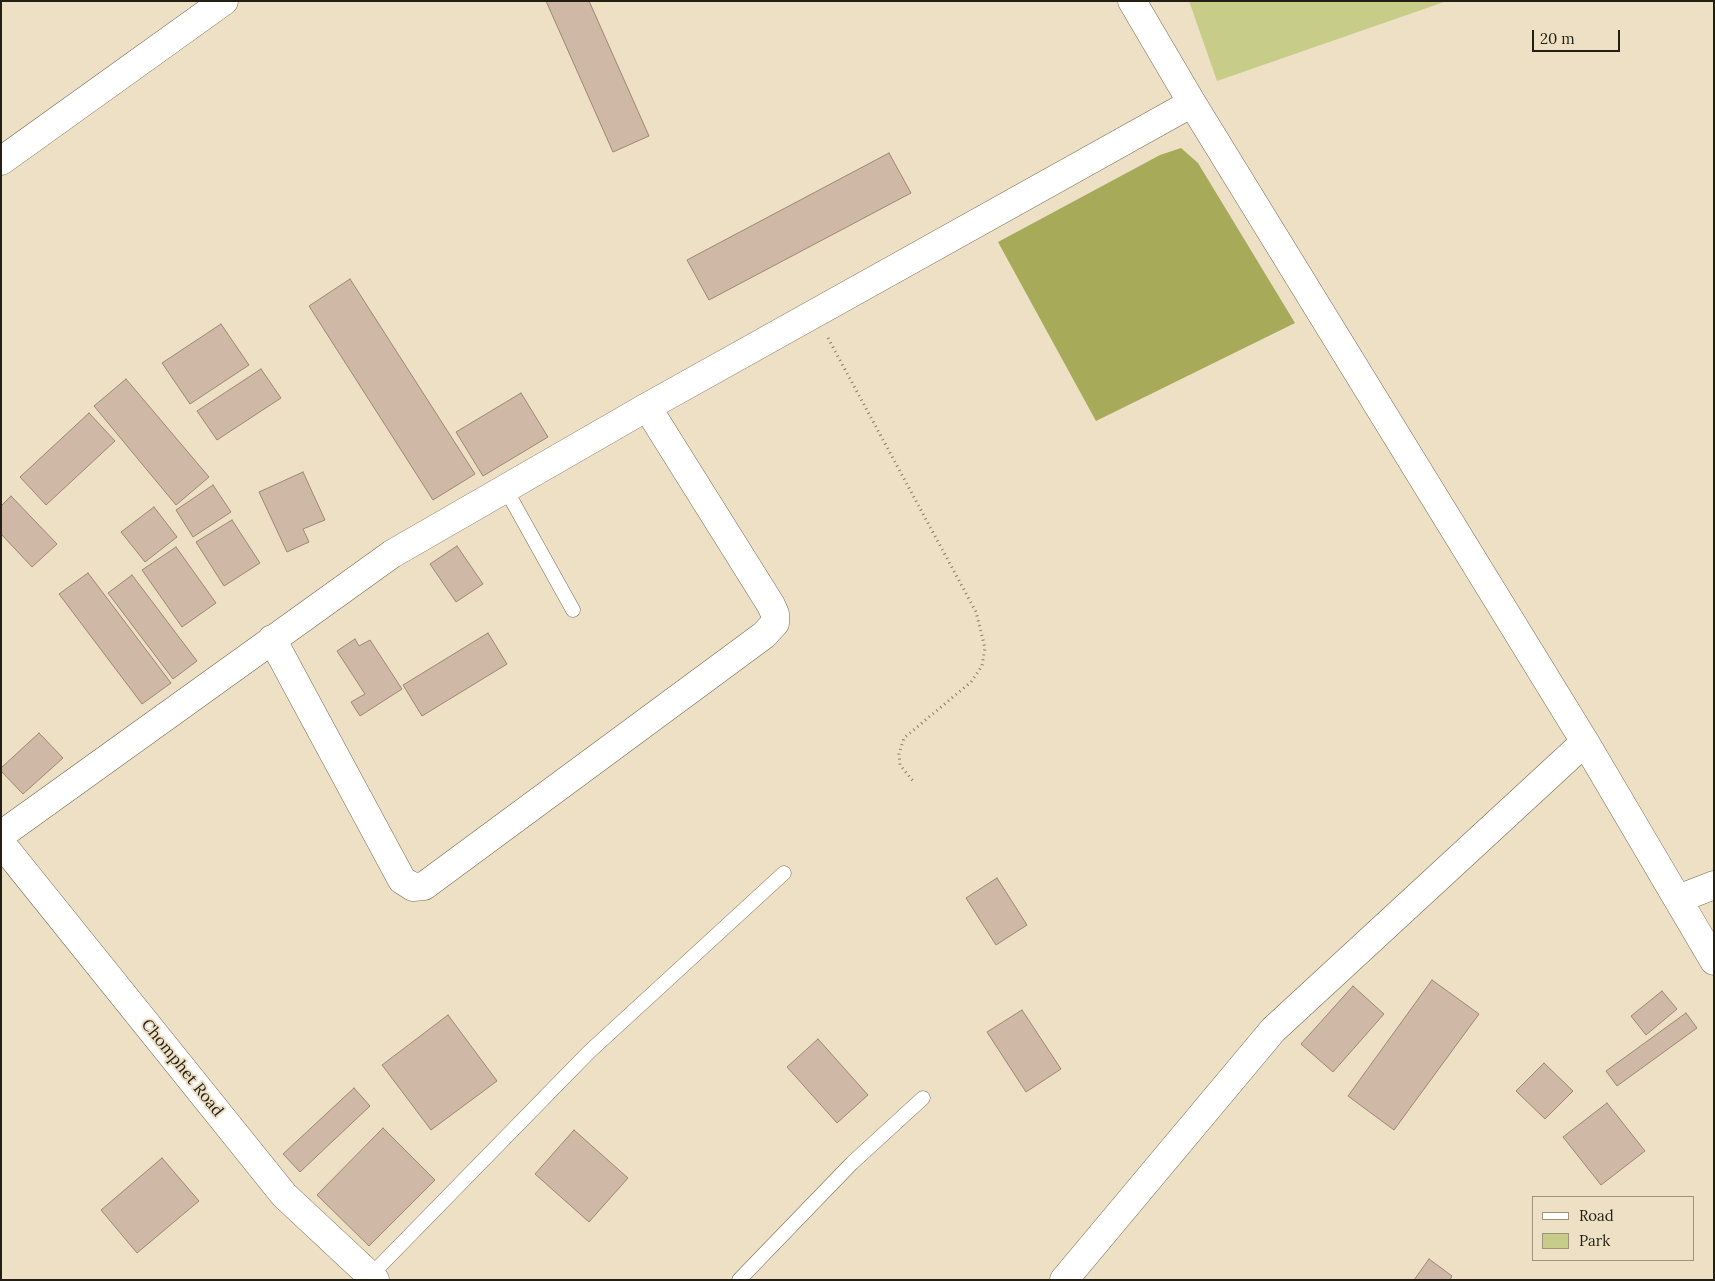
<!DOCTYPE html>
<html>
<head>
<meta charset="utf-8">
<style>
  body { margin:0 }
  #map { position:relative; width:1715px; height:1281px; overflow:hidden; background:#ede0c5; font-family:Lora,serif }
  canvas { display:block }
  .frame { position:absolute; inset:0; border:2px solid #241f15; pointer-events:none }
  .legend { position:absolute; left:1532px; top:1196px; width:162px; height:65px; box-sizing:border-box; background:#ede0c5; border:1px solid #9d937f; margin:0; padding:6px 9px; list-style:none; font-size:15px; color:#241f15 }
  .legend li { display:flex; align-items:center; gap:10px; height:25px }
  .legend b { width:25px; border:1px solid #9d937f }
  .scale { position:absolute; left:1532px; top:30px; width:88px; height:22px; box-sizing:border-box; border:2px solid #241f15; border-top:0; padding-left:6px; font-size:15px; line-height:18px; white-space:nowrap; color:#241f15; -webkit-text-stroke:4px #ede0c5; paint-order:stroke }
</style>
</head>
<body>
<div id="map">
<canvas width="1715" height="1281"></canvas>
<div class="frame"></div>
<ul class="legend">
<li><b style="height:6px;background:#fff"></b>Road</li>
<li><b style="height:14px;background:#c8cc89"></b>Park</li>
</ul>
<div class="scale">20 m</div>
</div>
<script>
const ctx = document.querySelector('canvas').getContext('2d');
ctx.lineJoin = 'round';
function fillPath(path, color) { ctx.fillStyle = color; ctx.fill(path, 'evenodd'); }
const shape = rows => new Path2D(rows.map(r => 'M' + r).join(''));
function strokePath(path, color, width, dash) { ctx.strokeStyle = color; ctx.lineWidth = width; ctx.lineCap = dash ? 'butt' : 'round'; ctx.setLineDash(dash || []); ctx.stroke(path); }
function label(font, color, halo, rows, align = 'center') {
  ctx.font = font + ' Lora,serif'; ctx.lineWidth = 4; ctx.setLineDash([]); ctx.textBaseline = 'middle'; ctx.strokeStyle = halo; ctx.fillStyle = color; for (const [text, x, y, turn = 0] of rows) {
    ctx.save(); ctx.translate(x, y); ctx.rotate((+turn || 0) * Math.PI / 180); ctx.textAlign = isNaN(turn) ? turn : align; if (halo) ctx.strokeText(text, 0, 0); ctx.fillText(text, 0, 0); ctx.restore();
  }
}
const green = shape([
  [1189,1,1447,1,1217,81]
]);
const forest = shape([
  [1181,148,1198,163,1295,323,1096,421,998,242,1160,155]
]);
const building = shape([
  [546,1,589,1,649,136,613,152,546,1],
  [889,153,911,193,709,300,687,260,889,153],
  [350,279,475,474,433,500,309,306,350,279],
  [221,324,249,365,190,404,162,363,221,324],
  [261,369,281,398,217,440,197,411,261,369],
  [126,379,209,477,176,505,94,406,126,379],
  [521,393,548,437,483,476,456,432,521,393],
  [89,413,115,441,46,505,20,477,89,413],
  [303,472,325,520,303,529,309,542,287,552,259,492,303,472],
  [213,485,231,512,193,537,176,510,213,485],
  [11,496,57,544,32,567,1,534,1,506,11,496],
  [154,507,177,537,145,562,121,532,154,507],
  [232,520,260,563,224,586,196,542,232,520],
  [457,546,483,584,456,602,430,564,457,546],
  [176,547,216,603,182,627,142,570,176,547],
  [88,573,171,683,142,704,59,594,88,573],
  [132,575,197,661,173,679,108,593,132,575],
  [488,633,507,664,422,716,403,685,488,633],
  [355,639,359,646,370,640,402,689,360,716,351,702,365,694,337,651,355,639],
  [39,733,63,758,23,794,1,771,1,768,39,733],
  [997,878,1027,925,996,945,966,898,997,878],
  [1432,980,1479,1014,1394,1130,1348,1096,1432,980],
  [1353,986,1384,1014,1333,1072,1301,1044,1353,986],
  [1662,991,1677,1009,1646,1035,1631,1016,1662,991],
  [1022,1010,1061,1069,1026,1092,987,1032,1022,1010],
  [1686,1013,1697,1028,1617,1086,1606,1071,1686,1013],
  [448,1015,497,1081,431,1130,382,1065,448,1015],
  [818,1039,868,1095,837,1123,787,1067,818,1039],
  [1544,1063,1573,1091,1545,1119,1516,1091,1544,1063],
  [354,1088,370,1106,300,1172,283,1154,354,1088],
  [1607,1103,1645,1151,1601,1185,1563,1137,1607,1103],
  [383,1128,435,1180,369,1246,317,1195,383,1128],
  [574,1130,628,1178,589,1222,535,1174,574,1130],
  [162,1158,199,1201,137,1253,101,1210,162,1158],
  [1429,1259,1452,1276,1450,1280,1414,1280,1429,1259]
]);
const path = shape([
  [828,338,976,612,985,648,982,666,971,682,904,738,899,754,900,765,913,781]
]);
const lane = shape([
  [505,488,573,610],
  [371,1275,589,1052,784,873],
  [739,1280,852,1163,923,1098]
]);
const street = shape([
  [1132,1,1192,103,1585,742,1714,961],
  [1,161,224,1],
  [272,639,402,880,413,887,424,886,764,635,775,623,775,614,771,605,647,407],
  [1,835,392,554,647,407,1192,103],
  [1,843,284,1195,375,1280],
  [1678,899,1714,885],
  [1064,1280,1273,1030,1585,742]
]);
const streetNames = [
  ["Chomphet Road",182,1068,51]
];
fillPath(green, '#c8cc89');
fillPath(forest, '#a6aa59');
fillPath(building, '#d0b8a6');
strokePath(building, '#9c8674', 1);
strokePath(lane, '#736850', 15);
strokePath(street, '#736850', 29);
strokePath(path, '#847b69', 3, [1, 4]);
strokePath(lane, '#fff', 14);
strokePath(street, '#fff', 28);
label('16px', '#241f15', '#ede0c5', streetNames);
</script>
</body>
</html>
